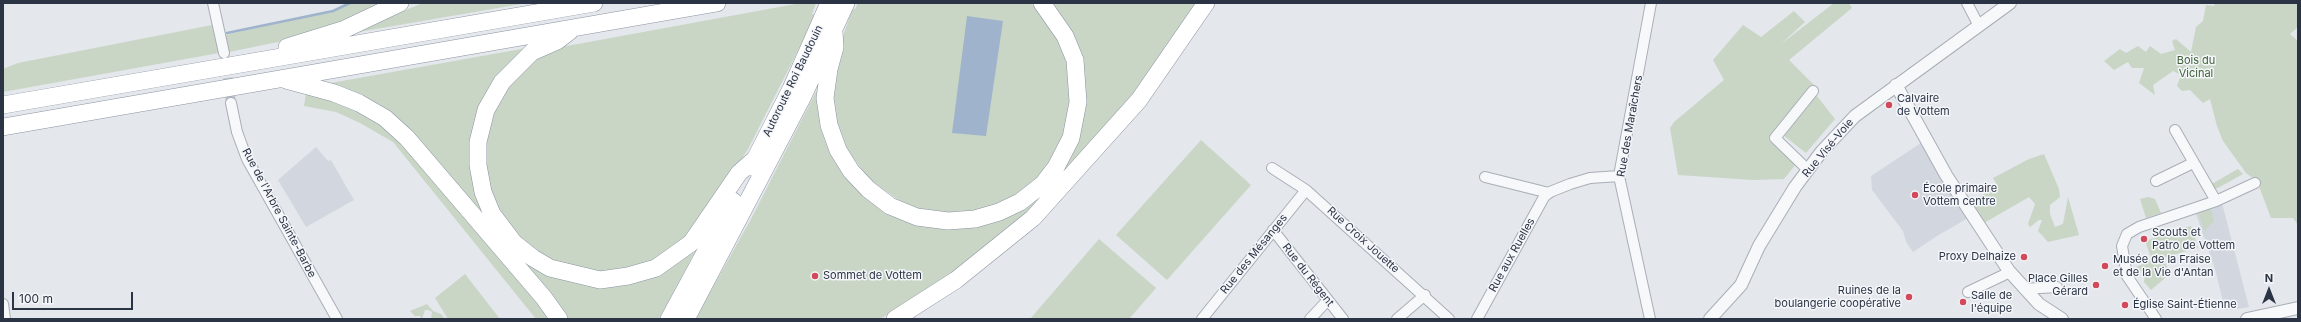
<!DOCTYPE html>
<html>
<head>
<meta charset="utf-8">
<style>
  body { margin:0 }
  #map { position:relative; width:2301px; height:322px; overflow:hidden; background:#e4e7ec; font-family:Inter,sans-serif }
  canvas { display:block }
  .frame { position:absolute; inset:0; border:4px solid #2b3445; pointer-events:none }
  .north { position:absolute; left:2249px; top:270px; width:40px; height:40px; -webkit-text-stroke:3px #f4f6f9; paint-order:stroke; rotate:0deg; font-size:11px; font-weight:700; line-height:16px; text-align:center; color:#2b3445 }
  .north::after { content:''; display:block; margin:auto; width:14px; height:18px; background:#2b3445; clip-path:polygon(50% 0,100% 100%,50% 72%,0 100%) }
  .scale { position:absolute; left:12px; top:292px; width:121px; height:18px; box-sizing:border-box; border:2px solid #2b3445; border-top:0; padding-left:5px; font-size:12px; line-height:14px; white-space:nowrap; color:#2b3445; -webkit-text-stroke:3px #f4f6f9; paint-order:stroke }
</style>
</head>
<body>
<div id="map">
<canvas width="2301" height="322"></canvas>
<div class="frame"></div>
<div class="north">N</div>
<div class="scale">100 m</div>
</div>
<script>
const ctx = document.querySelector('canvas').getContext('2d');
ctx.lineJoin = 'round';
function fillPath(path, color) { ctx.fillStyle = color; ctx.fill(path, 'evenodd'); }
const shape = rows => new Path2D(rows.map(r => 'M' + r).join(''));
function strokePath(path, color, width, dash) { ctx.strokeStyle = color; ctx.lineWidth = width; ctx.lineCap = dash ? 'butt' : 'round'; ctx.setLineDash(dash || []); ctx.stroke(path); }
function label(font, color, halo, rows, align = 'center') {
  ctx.font = font + ' Inter,sans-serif'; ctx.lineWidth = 3; ctx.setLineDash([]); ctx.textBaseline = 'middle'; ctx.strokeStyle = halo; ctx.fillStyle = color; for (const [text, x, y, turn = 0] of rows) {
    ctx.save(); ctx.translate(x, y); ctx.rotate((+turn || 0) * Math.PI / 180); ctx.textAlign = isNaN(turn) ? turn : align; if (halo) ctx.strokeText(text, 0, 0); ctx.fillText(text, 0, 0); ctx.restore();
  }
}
const built = shape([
  [1921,143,1968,218,1937,236,1913,252,1906,242,1903,231,1872,190,1871,176],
  [316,147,328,161,331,160,354,200,306,227,278,180],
  [2222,203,2249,307,2230,310,2225,310,2215,269,2196,214,2198,211]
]);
const green = shape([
  [352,3,388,3,330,26,283,41,229,52,225,35,333,11],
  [423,3,527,3,347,34],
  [801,3,816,3,812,14,816,15,748,149,697,229,665,258,603,274,552,263,507,227,488,189,483,153,489,117,518,70,560,45,567,46],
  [858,3,1031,3,1040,12,1053,27,1070,69,1072,88,1066,135,1040,177,1021,193,998,205,973,212,949,214,925,210,906,205,871,181,847,150,838,129,833,105,833,88,843,36,852,10,855,9],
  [1047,3,1202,3,1137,96,1023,218,980,254,926,292,880,319,695,319,750,221,822,80,830,148,916,222,1031,202,1084,110],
  [1834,3,1849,3,1852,8,1789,60,1816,87,1813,91,1835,119,1806,153,1783,135,1775,138,1796,164,1784,179,1753,180,1678,175,1670,128,1674,122,1724,80,1713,60,1743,25,1761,37,1794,11,1805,22,1781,44],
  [2215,3,2298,3,2298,27,2290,34,2298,41,2298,225,2293,218,2271,218,2257,181,2246,173,2223,141,2217,126,2210,99,2203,103,2190,90,2182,91,2177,86,2181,75,2173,71,2153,85,2155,95,2139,83,2144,68,2132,68,2128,62,2114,70,2104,61,2120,49,2126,53,2138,46,2146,52,2150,46,2161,54,2175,50,2172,41,2176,39,2191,52,2196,27,2203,21,2206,5,2214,6],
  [212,25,219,53,3,92,3,69,18,63],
  [527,48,483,101,480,201,555,277,575,283,598,286,700,242,659,319,563,319,412,138,325,84],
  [306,93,358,109,401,139,550,319,536,319,393,142,360,123,336,112,304,106],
  [1201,140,1251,185,1167,280,1116,235],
  [2044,154,2059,189,2060,197,2050,205,2050,214,2055,227,2063,224,2068,197,2079,235,2048,242,2038,231,2042,220,2039,220,2030,227,2028,224,2035,204,2029,197,1984,223,1971,204,1972,202,1997,185,1993,178,2029,159],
  [2238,169,2243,174,2218,188,2214,189,2210,185],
  [2148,197,2155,199,2161,213,2146,218,2140,199],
  [2211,209,2214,222,2209,225,2205,232,2198,213],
  [2191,226,2198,248,2162,258,2171,273,2151,290,2144,282,2145,274,2136,267,2152,260,2145,241],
  [1099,239,1156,288,1129,319,1030,319],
  [465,274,500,319,448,319,435,298],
  [427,304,433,311,441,314,445,319,431,319,432,312,428,310,425,310,422,319,420,316,415,316,410,311]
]);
const water = shape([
  [967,16,1003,21,986,136,952,133]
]);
const stream = shape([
  [227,33,333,11,350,3]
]);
const minorTunnel = shape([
  [226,63,231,103]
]);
const minor = shape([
  [213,3,224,53],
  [1967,3,1979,26],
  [231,103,237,132,247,159,337,319],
  [2175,130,2216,201],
  [1272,168,1306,190,1449,319],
  [1808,170,1775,138,1813,91],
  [1485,177,1549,193],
  [2156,181,2193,163],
  [1273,230,1343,319],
  [2024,289,2057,287],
  [1968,292,2010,272],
  [3,304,5,319],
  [1202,319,1306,190],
  [1310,319,1327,301],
  [1397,319,1425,295],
  [1477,319,1544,197,1550,192,1570,184,1590,178,1619,176],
  [1650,319,1619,176,1651,3],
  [2156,319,2127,276,2122,246,2127,234,2139,227,2216,201,2255,183]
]);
const tertiary = shape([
  [1896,85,1946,175,2009,271,2039,304,2062,319],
  [1710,319,1741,285,1759,246,1795,187,1822,151,1855,116,2010,3],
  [2247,319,2298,308]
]);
const motorway = shape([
  [570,31,557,41,532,52,502,82,486,110,478,142,478,165,483,192,492,214,514,243,533,258,550,268,600,280,628,276,656,268,691,243,739,173,756,158],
  [834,32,835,47,829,69,825,98,829,125,838,150,851,171,868,189,890,206,917,217,948,221,975,219,999,212,1020,202,1043,184,1056,167,1071,138,1078,102,1075,60,1065,36,1042,3],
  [287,47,345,29,400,3],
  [286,80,334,93,359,103,385,118,407,138,544,298,559,319],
  [3,105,594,3],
  [3,127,717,3],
  [751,167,791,89,829,3],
  [669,319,733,201],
  [686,319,803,96,846,3],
  [895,319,956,280,1033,218,1139,100,1206,3]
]);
const markers = [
  [1889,105,4,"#d1495b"],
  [1915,195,4,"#d1495b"],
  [2144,239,4,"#d1495b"],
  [2024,257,4,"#d1495b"],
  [2105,266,4,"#d1495b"],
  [815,276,4,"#d1495b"],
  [2096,285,4,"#d1495b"],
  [1909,297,4,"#d1495b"],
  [1963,302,4,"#d1495b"],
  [2125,305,4,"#d1495b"]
];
const parkNames = [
  ["Bois du",2196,61],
  ["Vicinal",2196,74]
];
const streetNames = [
  ["Autoroute Roi Baudouin",793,81,-64],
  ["Rue des Maraîchers",1630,126,-80],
  ["Rue Visé-Voie",1828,148,-50],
  ["Rue de l'Arbre Sainte-Barbe",279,213,62],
  ["Rue Croix Jouette",1363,240,42],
  ["Rue des Mésanges",1254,254,-51],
  ["Rue aux Ruelles",1512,255,-61],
  ["Rue du Régent",1308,275,52]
];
const poiNames = [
  ["Calvaire",1897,99],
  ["de Vottem",1897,112],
  ["École primaire",1923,189],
  ["Vottem centre",1923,202],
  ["Scouts et",2152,233],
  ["Patro de Vottem",2152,246],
  ["Proxy Delhaize",2016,257,"right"],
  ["Musée de la Fraise",2113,260],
  ["et de la Vie d'Antan",2113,273],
  ["Sommet de Vottem",823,276],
  ["Place Gilles",2088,279,"right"],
  ["Gérard",2088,292,"right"],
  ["Ruines de la",1901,291,"right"],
  ["boulangerie coopérative",1901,304,"right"],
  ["Salle de",1971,296],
  ["l'équipe",1971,309],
  ["Église Saint-Étienne",2133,305]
];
fillPath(built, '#d2d6de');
fillPath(green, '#c9d6c5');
fillPath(water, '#9fb4cc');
strokePath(stream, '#9fb4cc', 2.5);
strokePath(minorTunnel, '#bfc3cb', 10, [10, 5]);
strokePath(minor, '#a9aeb7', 12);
strokePath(tertiary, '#a9aeb7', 14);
strokePath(motorway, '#8b94a3', 18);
strokePath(minor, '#f7f8fa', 10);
strokePath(tertiary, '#f7f8fa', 12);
strokePath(motorway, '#fff', 17);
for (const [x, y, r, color] of markers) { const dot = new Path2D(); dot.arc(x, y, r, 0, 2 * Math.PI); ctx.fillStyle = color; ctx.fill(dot); strokePath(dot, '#f4f6f9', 1.5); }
label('11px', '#3f6138', '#f4f6f9', parkNames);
label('11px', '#2b3445', '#f4f6f9', streetNames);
label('11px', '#2b3445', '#f4f6f9', poiNames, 'left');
</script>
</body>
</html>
